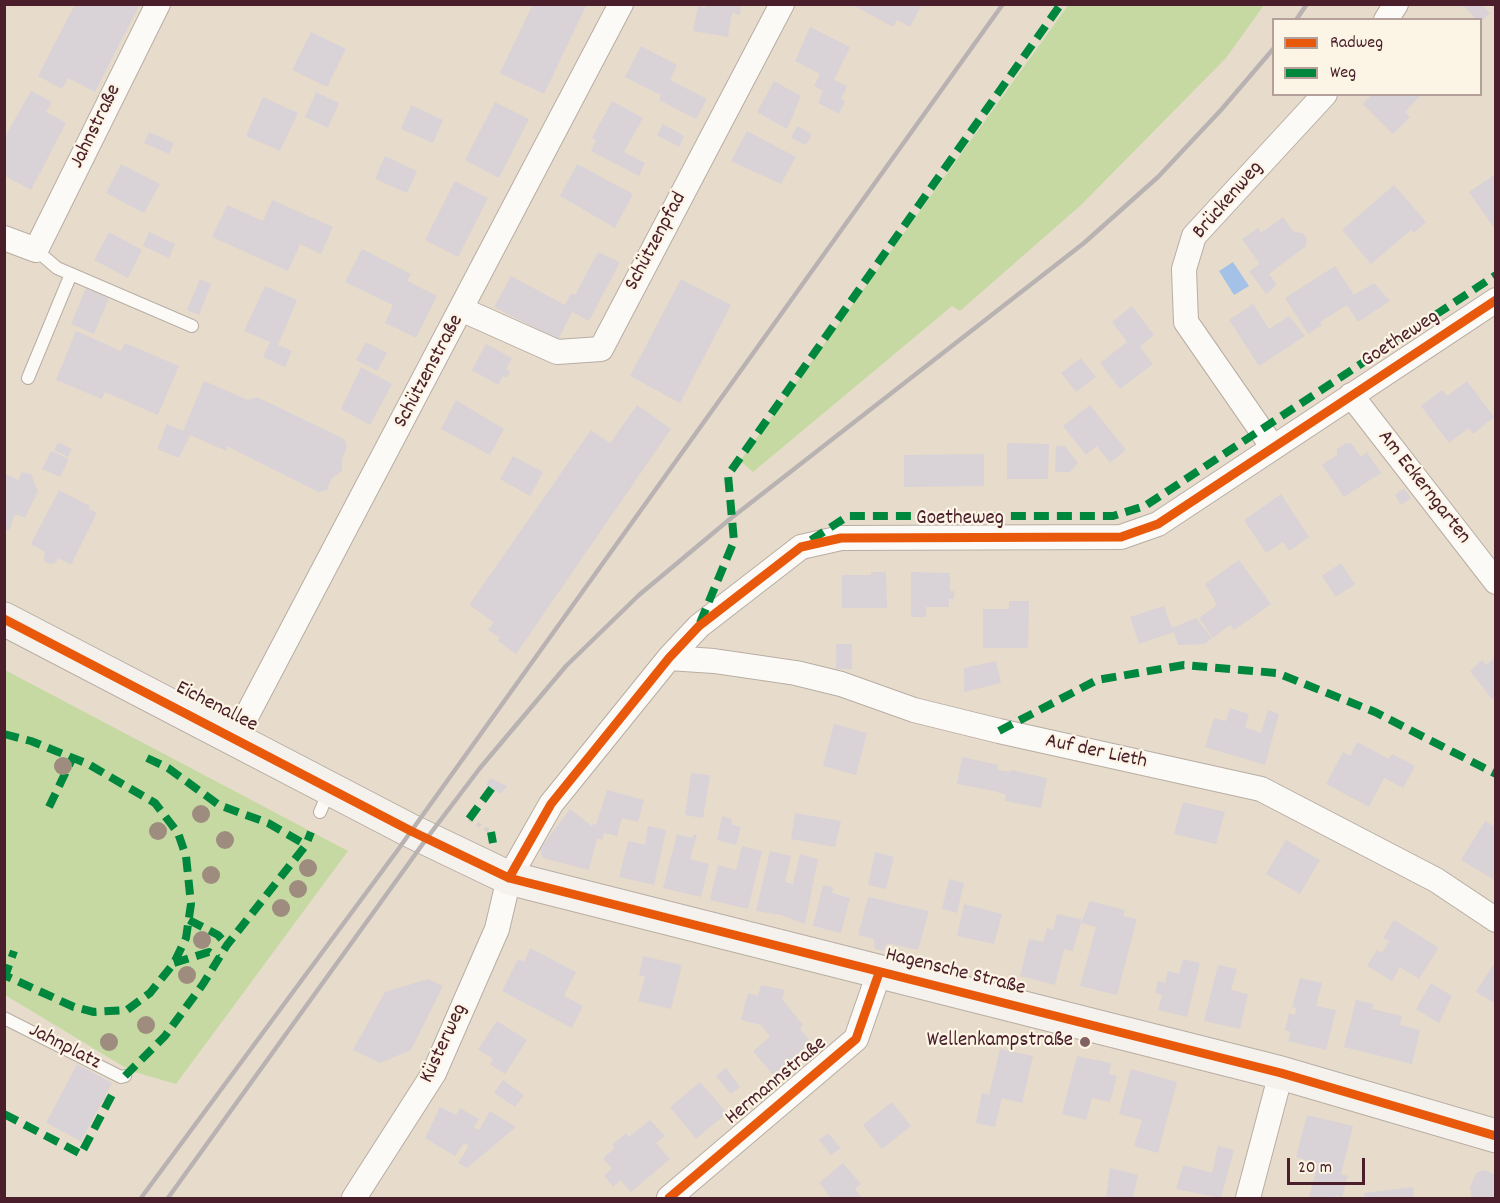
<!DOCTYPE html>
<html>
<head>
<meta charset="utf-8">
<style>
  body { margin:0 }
  #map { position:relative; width:1500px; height:1203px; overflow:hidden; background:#e7dccb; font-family:Dekko,sans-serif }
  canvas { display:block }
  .frame { position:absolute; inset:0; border:6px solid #4a1f2b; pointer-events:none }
  .legend { position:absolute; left:1272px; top:18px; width:210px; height:78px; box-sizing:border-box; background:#fcf5e5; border:2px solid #b59f9b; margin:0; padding:8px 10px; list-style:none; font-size:18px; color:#4a1f2b }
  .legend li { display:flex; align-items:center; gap:12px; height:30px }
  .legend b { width:30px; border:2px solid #b59f9b }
  .scale { position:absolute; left:1287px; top:1158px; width:78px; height:27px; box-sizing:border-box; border:3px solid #4a1f2b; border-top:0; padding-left:8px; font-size:18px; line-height:21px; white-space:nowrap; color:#4a1f2b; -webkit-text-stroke:4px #fcf5e5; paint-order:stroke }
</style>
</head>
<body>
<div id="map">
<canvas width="1500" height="1203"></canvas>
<div class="frame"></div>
<ul class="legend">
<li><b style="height:8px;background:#e8590c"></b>Radweg</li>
<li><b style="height:8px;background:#00873e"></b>Weg</li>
</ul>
<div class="scale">20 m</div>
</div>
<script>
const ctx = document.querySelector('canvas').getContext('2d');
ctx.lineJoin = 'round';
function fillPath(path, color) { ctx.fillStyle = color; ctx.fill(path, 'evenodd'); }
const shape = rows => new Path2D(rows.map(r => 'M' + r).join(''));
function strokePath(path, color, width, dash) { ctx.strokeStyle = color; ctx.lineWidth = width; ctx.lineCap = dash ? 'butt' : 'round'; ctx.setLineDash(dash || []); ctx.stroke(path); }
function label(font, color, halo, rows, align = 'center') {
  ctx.font = font + ' Dekko,sans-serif'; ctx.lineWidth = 4.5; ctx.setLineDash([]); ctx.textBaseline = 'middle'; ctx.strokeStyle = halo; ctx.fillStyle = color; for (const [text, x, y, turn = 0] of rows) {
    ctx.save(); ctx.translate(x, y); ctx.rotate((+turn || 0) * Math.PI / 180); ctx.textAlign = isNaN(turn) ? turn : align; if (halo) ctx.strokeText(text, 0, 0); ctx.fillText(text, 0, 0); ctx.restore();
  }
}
const green = shape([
  [1069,4,1264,5,1226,58,1081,205,960,311,952,306,753,472,740,461],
  [5,670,348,851,176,1084,131,1071,5,995]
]);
const water = shape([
  [1233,262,1249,286,1234,295,1219,271]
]);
const building = shape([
  [75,4,140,4,95,92,68,78,62,89,38,76],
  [533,4,587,4,544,94,500,73],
  [706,4,741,4,740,15,732,13,728,37,693,31,698,6,705,8],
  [851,4,922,4,910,27,897,20,893,27],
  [1462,4,1481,4,1490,13,1480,23,1480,20,1477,20],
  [810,27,850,47,834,80,847,86,841,99,845,101,839,114,818,103,823,91,814,86,820,74,795,61],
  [311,32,346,49,327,87,292,70],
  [641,46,677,65,670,80,707,99,696,119,659,100,661,95,625,77],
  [774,81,801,96,787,129,757,112],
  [31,91,52,102,46,112,66,123,31,190,5,176,5,137],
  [316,92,339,103,328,128,305,117],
  [1372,94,1422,94,1405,112,1410,117,1393,134,1363,104],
  [263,97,298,113,280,151,246,136],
  [612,101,643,118,624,152,645,163,639,176,591,151,596,140,592,138],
  [495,102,529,119,499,178,465,160],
  [411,105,443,120,433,143,401,129],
  [663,124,684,136,679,147,657,135],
  [797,126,812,134,806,145,791,138],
  [747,131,796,157,781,184,731,161],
  [149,132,174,143,169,154,144,143],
  [385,156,417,171,407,193,375,179],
  [121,164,160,184,144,213,106,193],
  [577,164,633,194,615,228,560,196],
  [1494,175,1496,178,1496,231,1469,192],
  [455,181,488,198,458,257,425,240],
  [1394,185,1426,222,1414,233,1411,230,1371,264,1342,230],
  [272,200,333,227,321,254,300,244,288,271,212,237,227,205,263,221],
  [1283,217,1294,232,1303,233,1307,240,1305,247,1269,274,1277,285,1266,294,1249,271,1260,264,1242,239,1258,228,1261,233],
  [109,232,142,250,128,278,94,260],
  [149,232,175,244,169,258,143,246],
  [362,249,411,274,407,281,437,296,416,338,385,323,393,305,345,282],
  [598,252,620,262,589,321,572,312,558,340,494,307,511,276,565,305,571,293,575,295],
  [1335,266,1354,295,1374,283,1390,301,1358,322,1347,305,1320,322,1322,325,1308,334,1285,298],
  [200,279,211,284,199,315,187,310],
  [681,279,731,305,680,403,630,376],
  [265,286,297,300,278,345,292,351,285,367,263,357,270,342,244,331],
  [86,288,109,298,94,334,71,324],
  [1253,304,1269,329,1289,316,1305,336,1259,366,1229,320],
  [1132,306,1154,335,1140,347,1153,364,1120,389,1100,363,1127,342,1112,322],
  [76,331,121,351,125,343,179,366,158,415,105,392,102,399,56,380],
  [366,342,387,353,377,371,356,360],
  [486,344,512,358,506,369,510,371,507,378,503,376,498,385,472,370],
  [1081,358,1096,377,1076,392,1061,373],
  [361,367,392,384,370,425,341,409],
  [204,381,248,400,257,397,344,439,347,447,342,459,342,471,332,478,327,490,319,492,227,446,226,451,190,435,179,458,157,449,167,424,183,431],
  [1467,381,1494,417,1473,434,1469,428,1449,443,1421,406,1442,390,1447,396],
  [456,400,504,429,490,455,441,429],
  [637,405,671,429,516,654,498,641,500,638,488,630,494,622,469,605,591,430,610,443],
  [1090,405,1126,450,1110,463,1097,446,1086,455,1063,426],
  [58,442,72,449,68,457,54,450],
  [1007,443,1049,444,1048,479,1007,479],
  [1346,443,1352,444,1361,457,1367,452,1381,473,1344,497,1322,465,1337,455,1337,449],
  [1056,446,1065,446,1078,463,1070,472,1055,472],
  [51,451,69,459,60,477,42,469],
  [984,454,984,486,904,487,904,455],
  [513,456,543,472,530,496,500,479],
  [22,472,31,474,38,491,25,518,15,514,9,531,4,529,4,473,18,480],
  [1404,488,1411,498,1401,505,1395,495],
  [59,490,90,506,89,509,97,513,71,565,58,558,55,563,50,564,44,561,45,552,31,544],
  [1281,494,1309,537,1289,551,1283,542,1266,553,1244,520],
  [1239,560,1271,604,1234,630,1230,625,1213,638,1199,618,1217,605,1205,584],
  [1341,563,1355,584,1336,597,1322,576],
  [871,572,886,572,887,608,842,608,842,575,871,575],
  [911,572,950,573,950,591,954,591,954,599,949,599,949,607,926,607,926,617,911,617],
  [1009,601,1029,601,1028,648,983,648,983,609,1009,609],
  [1164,606,1172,628,1196,618,1212,638,1205,644,1178,645,1174,632,1139,644,1130,617],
  [836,644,852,644,852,669,836,669],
  [1496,657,1496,696,1492,699,1470,671,1482,660,1486,665],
  [996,661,1001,683,964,692,964,668],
  [1230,708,1249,714,1245,727,1261,733,1268,710,1279,714,1265,765,1205,747,1214,718,1226,721],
  [834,724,867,733,856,775,823,766],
  [1357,742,1389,759,1392,754,1415,766,1403,788,1384,778,1369,807,1326,784,1343,752,1350,756],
  [962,757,998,765,998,770,1010,772,1011,770,1047,778,1041,808,1005,801,1006,795,994,791,957,784],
  [691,773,710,775,703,818,685,815],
  [490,778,507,786,501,794,486,785],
  [607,790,644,800,638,822,622,818,617,836,604,833,602,840,597,838,589,870,543,858,540,849,570,809,592,826,594,823,596,825],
  [1183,802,1225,812,1216,844,1174,834],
  [795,813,841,821,835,847,791,839],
  [722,816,732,819,731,824,741,827,736,845,717,840],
  [1485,821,1496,827,1496,881,1461,860],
  [648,826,666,830,654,885,619,877,628,841,645,845],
  [677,834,692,838,693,835,697,835,690,859,709,864,701,897,663,888],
  [1286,840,1320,860,1300,894,1266,874],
  [742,846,762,851,748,909,710,900,718,865,736,870],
  [770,851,791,856,785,882,793,884,800,854,818,859,805,924,781,915,756,911],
  [875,852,894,857,886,889,868,885],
  [949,879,964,883,957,913,942,909],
  [823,885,833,887,832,893,850,898,841,933,813,926],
  [868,897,929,911,918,950,887,943,883,951,875,949,874,939,858,935],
  [1090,901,1125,910,1123,916,1137,919,1117,995,1080,986,1096,927,1081,923],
  [964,904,1002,914,994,944,957,936],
  [1057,914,1081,919,1081,923,1073,951,1064,949,1055,985,1020,976,1029,939,1043,942,1047,928,1053,930],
  [1394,920,1441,949,1434,947,1438,949,1419,979,1400,967,1392,981,1367,966,1377,950,1382,953,1389,941,1383,938],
  [530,948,576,972,564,996,583,1006,572,1028,502,991,518,959,524,962],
  [643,956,682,965,671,1009,638,1001,645,977,639,975],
  [1183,959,1200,963,1187,1017,1158,1010,1162,995,1155,993,1158,981,1165,983,1168,971,1179,974],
  [1218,965,1237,969,1231,990,1248,994,1240,1029,1204,1021],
  [1493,965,1496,966,1496,1004,1476,992],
  [1300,978,1322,983,1316,1006,1336,1010,1326,1050,1288,1041,1291,1032,1285,1030,1289,1013,1295,1015,1296,1008,1292,1007],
  [428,979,443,986,411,1050,380,1063,353,1050,385,992],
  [1431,983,1452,996,1439,1023,1416,1009],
  [761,985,785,990,782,999,803,1025,800,1029,812,1043,773,1075,753,1051,770,1037,761,1025,741,1020,748,993,758,996],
  [1356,1000,1374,1004,1372,1009,1402,1016,1400,1025,1420,1030,1412,1064,1344,1047],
  [497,1021,527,1040,505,1074,490,1064,493,1059,478,1049],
  [1000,1049,1033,1056,1022,1103,1002,1098,995,1127,976,1123,982,1093,989,1095],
  [1077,1056,1111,1063,1109,1074,1117,1076,1110,1102,1092,1098,1086,1120,1062,1114],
  [77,1064,112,1083,81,1141,46,1123],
  [726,1068,740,1087,731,1094,716,1076],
  [1131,1069,1177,1082,1158,1153,1134,1146,1142,1120,1119,1114],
  [503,1080,524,1095,515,1107,494,1093],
  [700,1082,727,1113,696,1139,670,1107],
  [892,1102,911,1126,882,1149,863,1125],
  [440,1107,456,1115,460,1108,479,1119,474,1127,479,1130,490,1111,516,1127,467,1168,458,1163,469,1146,464,1143,455,1156,425,1138],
  [1307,1115,1353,1126,1341,1174,1348,1176,1342,1197,1335,1196,1334,1198,1309,1198,1318,1163,1296,1157],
  [650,1120,665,1136,656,1143,670,1159,631,1192,620,1180,613,1187,604,1175,612,1169,603,1158,615,1148,612,1145,626,1133,629,1137],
  [828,1133,841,1148,831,1155,819,1140],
  [1218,1146,1234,1150,1221,1198,1176,1189,1183,1165,1212,1173],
  [843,1163,861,1184,855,1189,862,1198,831,1198,819,1183],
  [1110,1168,1138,1175,1133,1198,1106,1198],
  [1484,1170,1496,1175,1496,1198,1472,1198,1470,1188,1476,1173],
  [1413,1187,1414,1198,1365,1198,1364,1193]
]);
const path = shape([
  [469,819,491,832],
  [104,1098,109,1100]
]);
const lane = shape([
  [36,250,57,268,192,326],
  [28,378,71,274],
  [320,812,329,791],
  [4,1018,121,1077,125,1076]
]);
const street = shape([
  [1386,20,1396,4],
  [4,238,36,250,158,4],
  [463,310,557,352,601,349,782,4],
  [1351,395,1496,582],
  [1272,446,1186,322,1184,269,1194,236,1325,94],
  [669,658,714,661,796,673,841,684,914,710,999,731,1261,789,1436,880,1496,920],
  [235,738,621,4],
  [354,1198,434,1073,497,929,509,878,551,804,669,658,699,626,801,547,841,538,1121,537,1158,524,1496,300],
  [669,1198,856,1039,879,973],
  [1248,1198,1281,1073]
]);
const secondary = shape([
  [4,619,411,831,509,878,1281,1073,1496,1136]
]);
const rail = shape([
  [1296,20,1307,4],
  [141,1198,397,851,1003,4],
  [168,1198,427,838,480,768,566,666,639,595,730,519,1084,243,1158,177,1221,110,1274,48]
]);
const quiet = shape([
  [811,540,848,516,1113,516,1145,506,1496,275],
  [700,623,734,541,728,475,1061,4],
  [999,731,1097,680,1184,665,1277,673,1375,712,1496,774],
  [4,734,31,741,88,764,155,803,178,833,186,856,191,904,186,938,174,963,150,993,127,1010,94,1012,74,1007,4,975],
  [147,758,168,768,219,805,268,823,306,845],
  [49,807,73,757],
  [469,819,492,788],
  [491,832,493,843],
  [189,920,218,935,227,945],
  [174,963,209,952,218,958],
  [4,979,14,951],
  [125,1076,165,1036,203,984,227,945,306,845,311,832],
  [4,1114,81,1154,115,1089]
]);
const cycleway = shape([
  [4,619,411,831,509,878,1281,1073,1496,1136],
  [509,878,551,804,669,658,699,626,801,547,841,538,1121,537,1158,524,1496,300],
  [669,1198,856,1039,879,973]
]);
const trees = [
  [63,766],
  [201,814],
  [158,831],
  [225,840],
  [308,868],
  [211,875],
  [298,889],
  [281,908],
  [202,940],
  [187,975],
  [146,1025],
  [109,1042]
];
const markers = [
  [1085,1042,6,"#816163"]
];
const streetNames = [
  ["Jahnstraße",97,127,-64],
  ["Brückenweg",1229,201,-49],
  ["Schützenpfad",657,242,-62],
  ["Goetheweg",1401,340,-33],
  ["Schützenstraße",430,372,-62],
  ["Am Eckerngarten",1423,488,52],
  ["Goetheweg",960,520],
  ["Eichenallee",216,708,27],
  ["Auf der Lieth",1096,753,12],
  ["Hagensche Straße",955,973,14],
  ["Küsterweg",445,1044,-65],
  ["Jahnplatz",64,1048,27],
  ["Hermannstraße",777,1082,-40]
];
const poiNames = [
  ["Wellenkampstraße",1073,1042]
];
fillPath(green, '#c6d9a3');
fillPath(water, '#a4c2e7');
fillPath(building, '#d9d2d7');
strokePath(lane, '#b8ada3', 14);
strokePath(street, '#b8ada3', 26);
strokePath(secondary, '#b8ada3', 35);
strokePath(path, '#d6d1cd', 4, [4.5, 4.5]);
strokePath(lane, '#fbfaf7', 12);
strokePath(street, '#fbfaf7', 24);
strokePath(secondary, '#f5f1ed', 33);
strokePath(rail, '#b9b2b2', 4.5);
strokePath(quiet, '#00873e', 8, [15, 8]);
strokePath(cycleway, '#e8590c', 9);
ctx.fillStyle = '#9e8d7f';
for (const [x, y] of trees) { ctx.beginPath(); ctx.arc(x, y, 9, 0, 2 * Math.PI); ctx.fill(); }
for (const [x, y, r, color] of markers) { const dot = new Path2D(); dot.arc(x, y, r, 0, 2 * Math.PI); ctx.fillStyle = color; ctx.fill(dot); strokePath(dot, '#fcf5e5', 2); }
label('21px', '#4a1f2b', '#fcf5e5', streetNames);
label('21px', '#4a1f2b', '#fcf5e5', poiNames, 'right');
</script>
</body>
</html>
